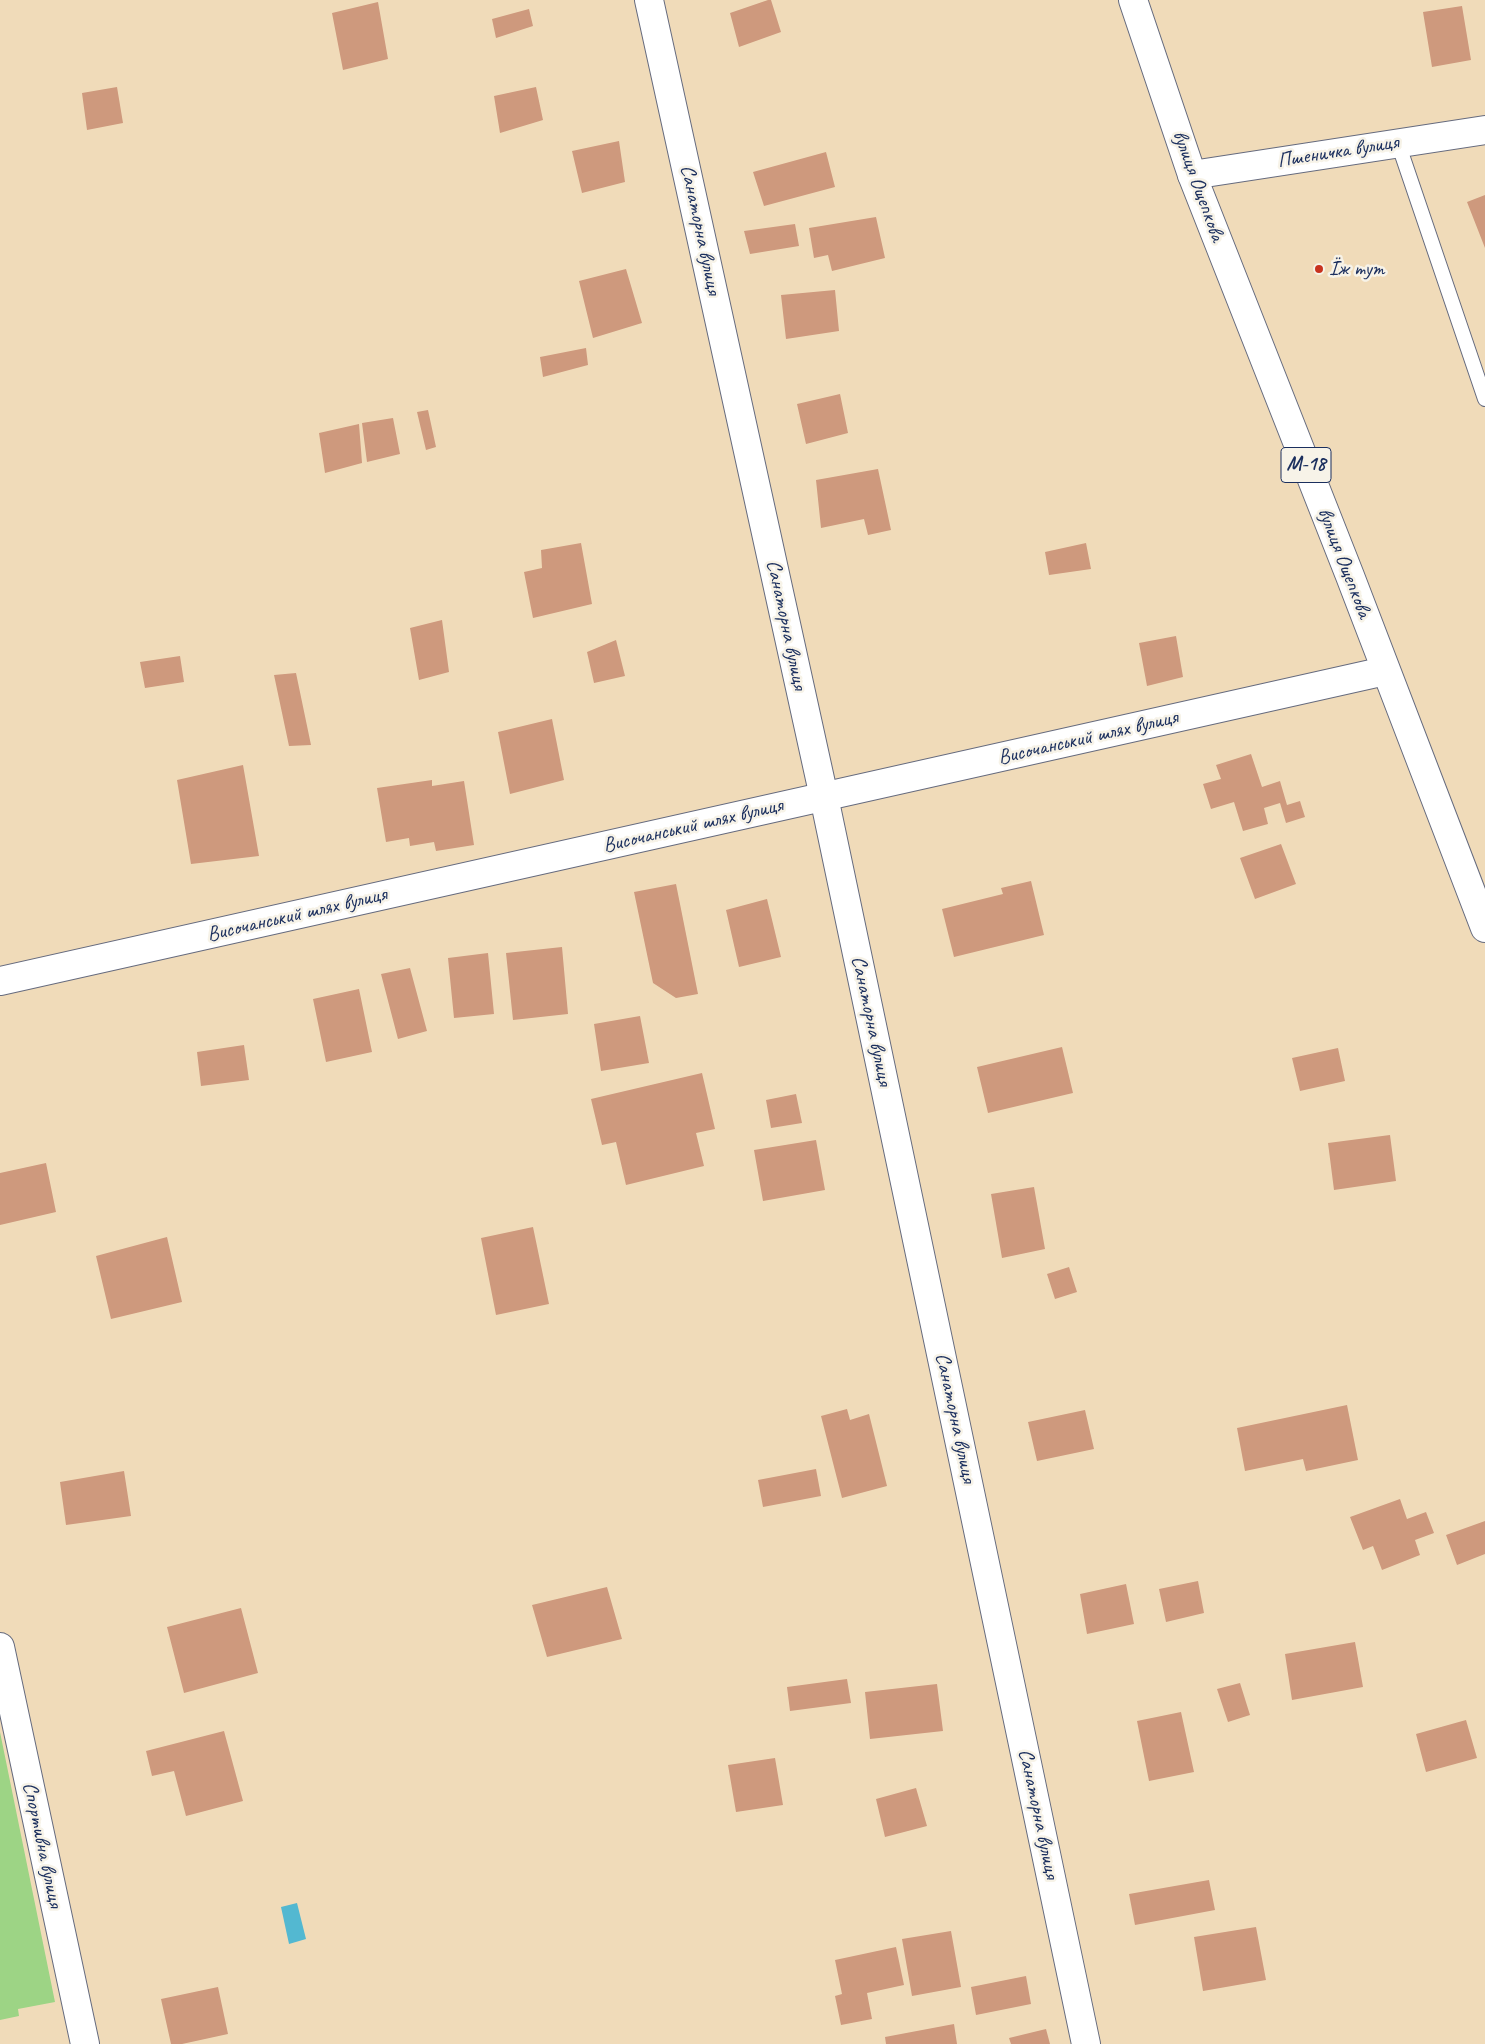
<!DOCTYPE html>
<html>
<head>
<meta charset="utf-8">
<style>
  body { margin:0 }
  canvas { display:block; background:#f0dbb9 }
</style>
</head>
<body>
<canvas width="1485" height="2044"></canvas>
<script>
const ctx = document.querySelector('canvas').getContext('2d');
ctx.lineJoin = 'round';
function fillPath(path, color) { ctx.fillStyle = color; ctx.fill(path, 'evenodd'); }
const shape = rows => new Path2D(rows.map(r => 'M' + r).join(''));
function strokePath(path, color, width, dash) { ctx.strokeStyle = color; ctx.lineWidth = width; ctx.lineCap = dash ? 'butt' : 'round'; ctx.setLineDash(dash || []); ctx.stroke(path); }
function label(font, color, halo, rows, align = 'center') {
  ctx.font = font + ' Caveat,sans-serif'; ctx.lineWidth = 5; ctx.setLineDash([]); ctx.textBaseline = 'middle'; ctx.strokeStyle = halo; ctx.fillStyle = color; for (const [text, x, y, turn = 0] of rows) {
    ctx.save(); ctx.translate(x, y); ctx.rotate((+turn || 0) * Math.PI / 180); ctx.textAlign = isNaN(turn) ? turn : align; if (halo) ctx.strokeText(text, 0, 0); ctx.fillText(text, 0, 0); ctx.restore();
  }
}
const green = shape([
  [0,1732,55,2002,18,2009,19,2016,0,2020]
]);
const water = shape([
  [297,1903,306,1939,289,1944,281,1907]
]);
const building = shape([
  [768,0,771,0,781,32,739,47,730,13],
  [378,2,388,59,343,70,332,13],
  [1462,6,1471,60,1432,67,1423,12],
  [529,9,533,26,496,38,492,19],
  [117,87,123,123,87,130,82,93],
  [536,87,543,120,500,133,494,96],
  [619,141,625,182,582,193,572,151],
  [826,152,835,187,764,206,753,172],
  [1485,195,1485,248,1467,202],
  [876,217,885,258,832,271,828,255,814,258,809,228],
  [795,224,799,246,750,254,744,231],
  [626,269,642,323,593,338,579,281],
  [835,290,839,331,786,339,781,295],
  [586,348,588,365,543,377,540,357],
  [840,394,848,433,806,444,797,404],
  [428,410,436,447,426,450,417,412],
  [393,418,400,454,367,462,362,423],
  [359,424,362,463,325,473,319,433],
  [878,469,891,530,868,535,864,519,821,528,816,480],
  [581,543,592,604,533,618,524,572,542,568,541,550],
  [1086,543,1091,569,1049,575,1045,552],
  [442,620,449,672,419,680,410,628],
  [1176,636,1183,677,1147,686,1139,643],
  [616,640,625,676,594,683,587,652],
  [180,656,184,682,145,688,140,662],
  [296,673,311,745,289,746,274,675],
  [552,719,564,780,510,794,498,732],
  [1251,754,1262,787,1280,781,1287,805,1300,801,1305,817,1286,823,1280,803,1264,808,1268,824,1243,831,1234,802,1211,809,1203,784,1221,779,1216,765],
  [243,765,259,856,191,864,177,780],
  [432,780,432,786,464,781,474,845,436,851,434,842,410,846,409,838,386,842,377,788],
  [1281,844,1296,884,1255,899,1240,858],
  [1031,881,1044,935,954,957,942,909,1003,894,1001,888],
  [676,884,698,994,676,998,653,983,634,892],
  [767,899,781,957,739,967,726,910],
  [562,947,568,1014,513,1020,506,953],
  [488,953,494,1014,454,1018,448,958],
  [410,968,427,1031,398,1039,381,974],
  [359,989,372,1052,326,1062,313,999],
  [640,1016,649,1063,601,1071,594,1024],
  [244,1045,249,1080,201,1086,197,1052],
  [1062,1047,1073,1093,988,1113,977,1067],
  [1338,1048,1345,1081,1300,1091,1292,1058],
  [702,1073,715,1129,696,1133,704,1166,626,1185,616,1142,602,1145,591,1099],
  [796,1094,802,1123,771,1128,766,1100],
  [1390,1135,1396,1181,1334,1190,1328,1143],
  [816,1140,825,1190,763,1201,754,1150],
  [46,1163,56,1212,0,1225,0,1173],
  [1034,1187,1045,1249,1002,1258,991,1194],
  [533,1227,549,1304,496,1315,481,1238],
  [167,1237,182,1302,111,1319,96,1256],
  [1069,1267,1077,1292,1055,1299,1047,1274],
  [1347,1405,1358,1460,1306,1471,1303,1459,1245,1471,1237,1428],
  [847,1409,850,1420,869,1414,887,1486,842,1498,821,1416],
  [1085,1410,1094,1449,1037,1461,1028,1422],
  [816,1469,821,1496,763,1507,758,1480],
  [124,1471,131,1516,66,1525,60,1482],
  [1400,1499,1407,1519,1426,1512,1434,1533,1415,1540,1420,1555,1382,1570,1373,1546,1363,1550,1350,1517],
  [1485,1521,1485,1554,1457,1565,1446,1535],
  [1198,1581,1204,1613,1166,1622,1159,1589],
  [1126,1584,1134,1624,1087,1634,1080,1594],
  [607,1587,622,1639,547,1657,532,1605],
  [241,1608,258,1673,184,1693,167,1627],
  [1355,1642,1363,1687,1292,1700,1285,1654],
  [847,1679,851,1703,790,1711,787,1687],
  [1240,1683,1250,1715,1228,1722,1217,1689],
  [937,1684,943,1731,870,1739,865,1692],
  [1181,1712,1194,1772,1149,1781,1137,1721],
  [1466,1720,1477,1758,1426,1772,1416,1734],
  [224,1731,243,1801,186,1816,174,1771,152,1776,146,1751],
  [775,1758,783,1805,736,1812,728,1765],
  [916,1788,927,1826,885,1837,876,1799],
  [1209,1880,1215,1910,1135,1925,1129,1894],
  [1256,1927,1266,1980,1203,1991,1194,1937],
  [951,1931,961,1987,912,1996,902,1939],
  [896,1947,904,1985,867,1993,872,2019,841,2025,835,1996,842,1994,835,1960],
  [1026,1976,1031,2004,976,2015,971,1987],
  [218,1987,228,2034,182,2044,171,2044,161,1999],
  [954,2024,957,2044,886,2044,885,2037],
  [1046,2029,1050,2044,1011,2044,1009,2038]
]);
const lane = shape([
  [1398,143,1485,399]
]);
const street = shape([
  [649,0,824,797,1086,2044],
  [1192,175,1485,130],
  [0,1647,85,2044]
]);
const secondary = shape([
  [0,981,1385,671]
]);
const highway = shape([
  [1133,0,1192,175,1350,576,1485,928]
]);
const markers = [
  [1319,269,5,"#c8321e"]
];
const shields = [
  [1306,465,50]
];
const shieldNames = [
  ["М-18",1306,465]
];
const streetNames = [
  ["Пшеничка вулиця",1338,152,-9],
  ["вулиця Ощепкова",1198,186,70],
  ["Санаторна вулиця",700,230,78],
  ["вулиця Ощепкова",1344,563,69],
  ["Санаторна вулиця",786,625,78],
  ["Височанський шлях вулиця",1088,738,-13],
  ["Височанський шлях вулиця",693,826,-13],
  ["Височанський шлях вулиця",297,915,-13],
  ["Санаторна вулиця",871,1021,78],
  ["Санаторна вулиця",955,1418,78],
  ["Санаторна вулиця",1038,1814,78],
  ["Спортивна вулиця",42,1845,78]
];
const poiNames = [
  ["Їж тут",1329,269]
];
fillPath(green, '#9dd485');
fillPath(water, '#53b8d1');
fillPath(building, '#ce997d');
strokePath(lane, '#666b7e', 16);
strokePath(street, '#666b7e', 30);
strokePath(secondary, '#666b7e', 30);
strokePath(highway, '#666b7e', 30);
strokePath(lane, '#fff', 14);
strokePath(street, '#fff', 28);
strokePath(secondary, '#fff', 28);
strokePath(highway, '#fff', 28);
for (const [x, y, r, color] of markers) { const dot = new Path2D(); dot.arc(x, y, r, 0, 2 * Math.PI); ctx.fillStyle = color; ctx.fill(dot); strokePath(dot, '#f7f3e8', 2); }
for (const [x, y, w] of shields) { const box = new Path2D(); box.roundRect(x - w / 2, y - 17.5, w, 35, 4); ctx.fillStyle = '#f7f3e8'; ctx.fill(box); strokePath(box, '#1b2f5e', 1); }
label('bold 20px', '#1b2f5e', null, shieldNames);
label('21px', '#1b2f5e', '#f7f3e8', streetNames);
label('21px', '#1b2f5e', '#f7f3e8', poiNames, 'left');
</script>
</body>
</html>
